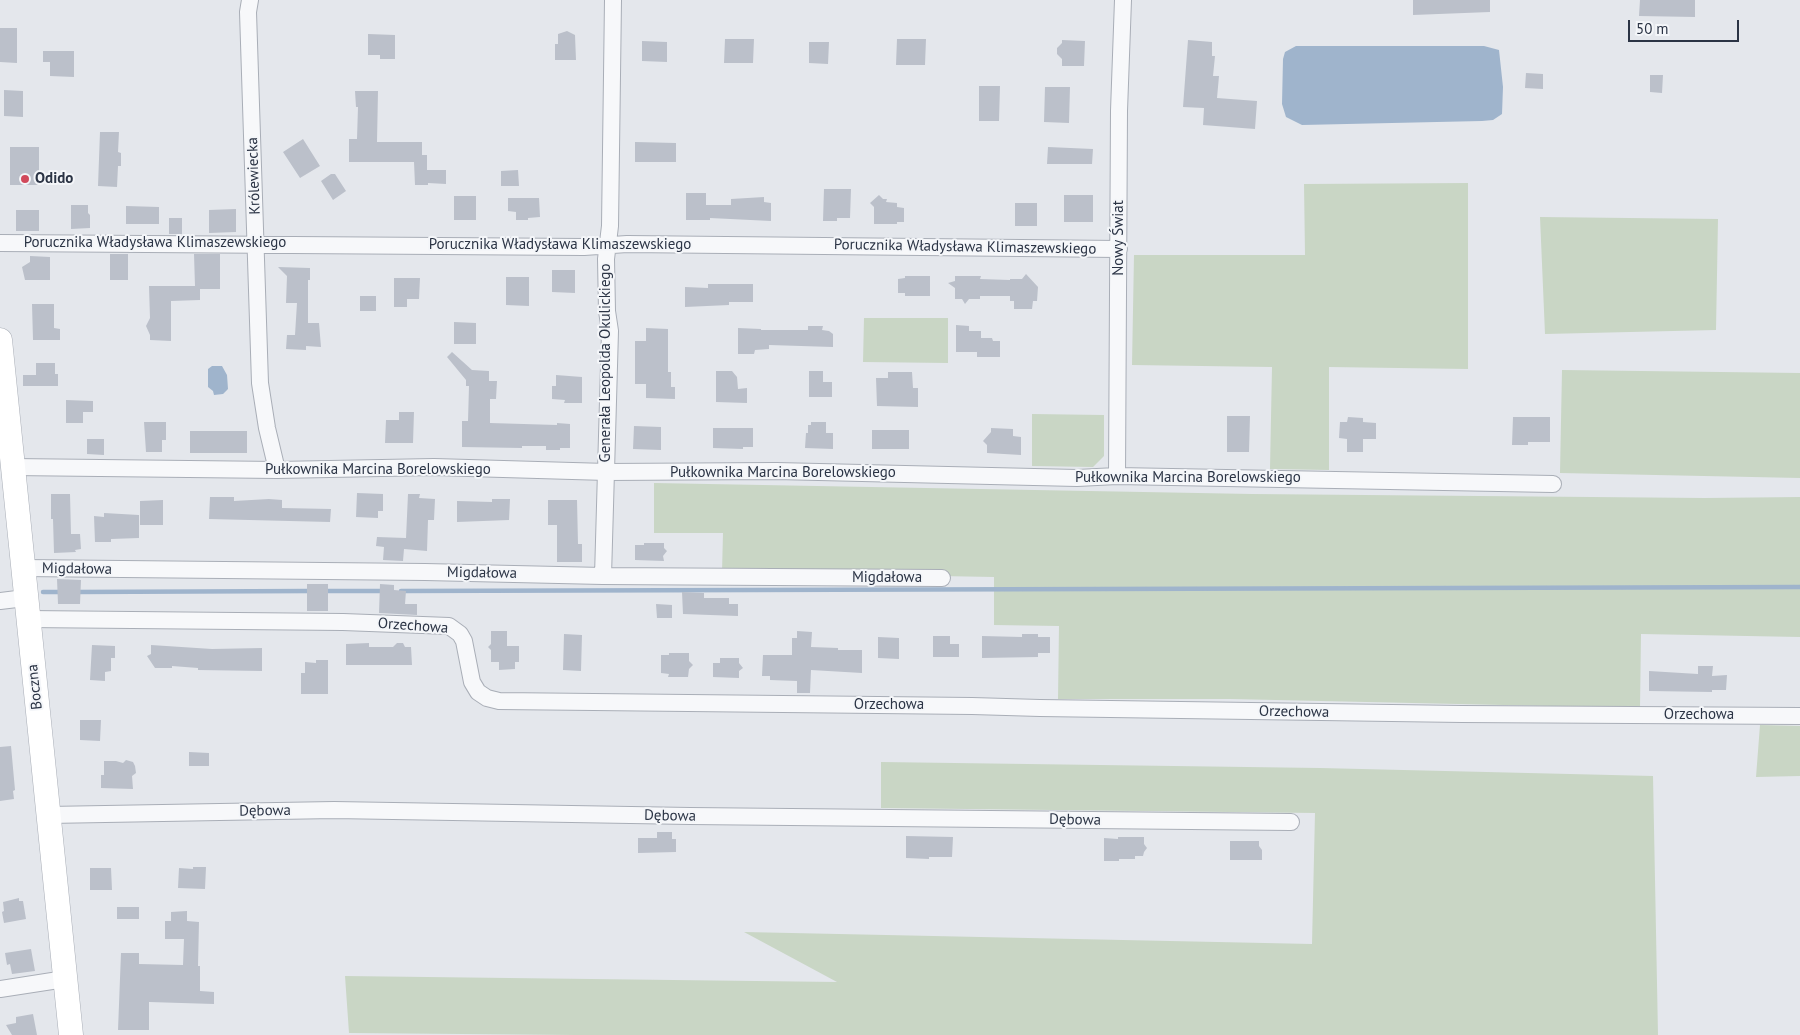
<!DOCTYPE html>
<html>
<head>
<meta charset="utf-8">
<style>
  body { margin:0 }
  #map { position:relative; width:1800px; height:1035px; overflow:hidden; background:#e4e7ec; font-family:"PT Sans",sans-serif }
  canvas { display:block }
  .scale { position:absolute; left:1628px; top:20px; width:111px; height:22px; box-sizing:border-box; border:2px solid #2b3445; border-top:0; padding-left:6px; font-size:15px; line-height:18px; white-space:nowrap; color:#2b3445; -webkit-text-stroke:4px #f4f6f9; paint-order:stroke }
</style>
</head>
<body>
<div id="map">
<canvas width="1800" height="1035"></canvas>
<div class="scale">50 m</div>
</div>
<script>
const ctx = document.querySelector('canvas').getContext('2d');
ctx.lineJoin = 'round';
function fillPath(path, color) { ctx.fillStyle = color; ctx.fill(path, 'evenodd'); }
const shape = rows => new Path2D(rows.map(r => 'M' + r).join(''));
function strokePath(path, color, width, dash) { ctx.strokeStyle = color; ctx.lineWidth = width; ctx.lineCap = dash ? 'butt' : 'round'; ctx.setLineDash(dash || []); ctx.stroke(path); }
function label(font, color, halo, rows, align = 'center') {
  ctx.font = font + ' "PT Sans",sans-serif'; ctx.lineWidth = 4; ctx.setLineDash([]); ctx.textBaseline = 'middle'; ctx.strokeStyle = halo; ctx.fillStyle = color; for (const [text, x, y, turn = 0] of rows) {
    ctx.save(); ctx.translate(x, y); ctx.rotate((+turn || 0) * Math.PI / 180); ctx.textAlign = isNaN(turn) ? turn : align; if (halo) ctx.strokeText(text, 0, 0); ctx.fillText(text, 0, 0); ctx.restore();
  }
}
const green = shape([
  [1468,183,1468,369,1329,367,1329,470,1270,469,1272,367,1132,365,1134,255,1305,255,1304,184],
  [1540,217,1718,219,1716,330,1545,334],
  [864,318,948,318,948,363,863,362],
  [1562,370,1800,373,1800,478,1560,473],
  [1032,414,1104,415,1104,456,1093,467,1032,466],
  [654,483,1252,494,1705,498,1800,497,1800,637,1641,634,1640,708,1230,699,1058,699,1059,626,994,625,994,577,722,572,723,533,654,533],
  [1760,725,1800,726,1800,776,1756,777],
  [881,762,1320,768,1653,776,1658,1035,575,1035,349,1033,345,976,837,982,744,932,1312,944,1315,813,881,808]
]);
const water = shape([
  [1296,46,1484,46,1499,50,1503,87,1502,114,1493,120,1482,121,1302,125,1286,117,1282,104,1283,59,1285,52],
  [212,366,222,366,227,375,228,389,223,394,214,395,213,391,208,387,208,369]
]);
const stream = shape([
  [324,591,384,591],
  [401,591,1800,587],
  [43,592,64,592],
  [76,592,311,591]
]);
const building = shape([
  [1413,0,1490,0,1490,12,1413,15],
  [1640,0,1695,0,1695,17,1639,16],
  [0,28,17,28,17,63,0,62],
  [567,31,575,35,576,60,555,60,555,44,558,44,558,34],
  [368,34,395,35,395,59,380,59,380,55,368,55],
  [725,39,754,39,753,63,724,63],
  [897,39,926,39,925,65,896,65],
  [1062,40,1085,41,1084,66,1062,66,1062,59,1057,54,1057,48,1062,43],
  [1188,40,1212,42,1212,56,1215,56,1213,76,1219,76,1217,98,1257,101,1255,129,1203,125,1204,108,1183,107],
  [642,41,667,42,667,62,642,61],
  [809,42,829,42,828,64,809,63],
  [43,51,74,51,74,77,50,76,50,62,43,62],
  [1526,73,1543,74,1543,89,1525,88],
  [1650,75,1663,75,1662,93,1650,92],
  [979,86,1000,86,999,121,979,121],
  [1045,87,1070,87,1069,123,1044,122],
  [4,90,23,91,23,117,4,116],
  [355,91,378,91,377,142,422,142,422,155,427,155,427,170,446,170,446,184,428,183,428,185,415,185,414,162,349,162,349,139,357,139,358,107,356,107],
  [100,132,119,132,118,152,121,153,121,166,118,166,117,187,98,186],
  [303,139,320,166,300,178,283,152],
  [635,142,676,143,676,162,635,162],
  [10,147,39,147,39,185,10,185],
  [1048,147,1093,149,1092,164,1047,164],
  [518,170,519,186,501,186,501,171],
  [331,174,335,174,346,191,333,200,321,181],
  [824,189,851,189,850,218,837,218,837,221,823,221],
  [686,193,706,193,706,205,731,205,731,199,764,197,764,202,771,203,771,221,710,218,710,220,686,220],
  [879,195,883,199,887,199,886,202,897,203,897,207,904,208,904,222,897,222,897,224,874,224,874,207,870,203],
  [1064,195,1093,195,1093,222,1064,222],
  [454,196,476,196,476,220,454,220],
  [508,198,539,198,540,217,528,218,528,220,516,220,516,212,508,211],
  [1015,203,1037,203,1037,226,1015,226],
  [71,205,88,205,88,213,90,215,90,228,71,229],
  [126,206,159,207,159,224,126,224],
  [236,209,236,232,209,233,209,210],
  [16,210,39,210,39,231,16,231],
  [169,218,182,218,182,234,169,234],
  [110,254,128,254,128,280,110,280],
  [194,254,220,254,220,289,200,289,200,300,171,301,171,341,150,340,150,335,146,326,150,318,149,286,195,286],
  [30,256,50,257,50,280,25,280,22,267,30,262],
  [278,267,310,268,310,280,308,280,308,323,319,323,321,347,306,346,306,350,286,349,287,335,295,335,297,303,286,303,287,276],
  [552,270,575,270,575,293,552,292],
  [1026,274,1038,287,1037,301,1033,301,1032,309,1014,309,1014,301,1010,301,1010,296,980,296,980,299,969,299,965,304,962,299,955,299,955,288,948,283,955,281,955,276,981,276,980,279,1010,280,1010,279,1022,279],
  [905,276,930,276,930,296,905,296,905,293,898,293,898,279,905,278],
  [506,277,529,277,529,306,506,305],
  [394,278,420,278,419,299,407,299,407,307,394,307],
  [708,284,753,284,753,302,729,302,729,305,685,307,685,287,708,288],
  [360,296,376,296,376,311,360,311],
  [32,304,54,304,54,328,60,329,60,340,33,340],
  [454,322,476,323,476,344,454,344],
  [956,325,969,326,969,331,981,331,981,338,992,338,993,341,1000,341,1000,357,977,357,977,352,956,352],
  [808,326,823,326,822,330,829,331,833,334,833,347,769,345,769,349,755,350,754,354,738,354,738,328,761,329,761,330,808,330],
  [646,328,668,329,668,372,671,372,671,387,675,387,675,399,646,398,646,384,635,384,635,341,646,341],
  [452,352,472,370,489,371,489,381,497,381,496,399,490,399,490,423,557,425,557,423,570,424,570,448,560,448,560,450,546,450,546,446,522,446,522,448,462,447,462,421,468,421,469,386,466,386,466,380,447,357],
  [36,363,55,363,55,374,58,374,58,386,23,386,23,375,36,375],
  [716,371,732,371,737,377,738,389,747,388,747,403,716,402],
  [809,371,823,371,823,382,832,382,832,397,809,397],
  [888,372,912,372,913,388,918,388,918,407,877,406,876,378,888,378],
  [556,375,582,377,582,403,564,403,565,400,552,399,552,386,556,386],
  [66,400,93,401,93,412,83,412,83,423,66,423],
  [399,412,414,412,413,443,385,443,386,420,399,420],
  [1227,416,1250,416,1249,452,1227,452],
  [1348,417,1363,418,1363,422,1376,423,1376,439,1363,439,1363,452,1347,452,1347,439,1339,438,1340,422,1347,422],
  [1513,417,1550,417,1550,442,1528,442,1528,445,1512,445],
  [144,422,166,422,166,440,162,440,162,452,146,452],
  [811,422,826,422,826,433,833,433,833,449,805,448,806,433,808,433,808,425,811,425],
  [634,426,661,427,661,450,633,449],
  [713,428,753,428,753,447,743,447,743,449,713,448],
  [991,428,1013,429,1013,436,1021,437,1021,455,987,453,987,445,983,441,991,432],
  [872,430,909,430,909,449,872,449],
  [190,431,247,431,247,453,190,453],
  [87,439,104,439,104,455,87,454],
  [357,493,383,494,383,511,378,511,378,518,356,517],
  [51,494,70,494,71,534,80,534,81,549,75,550,76,552,54,553,53,519,51,519],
  [408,494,420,494,419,498,435,499,434,520,428,520,427,551,404,549,403,561,383,560,384,547,376,546,377,537,406,538],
  [210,497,234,497,234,501,269,499,282,500,282,508,331,509,330,522,209,519],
  [492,499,510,499,509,520,457,522,457,501,492,502],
  [163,500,163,525,140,525,140,501],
  [548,500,577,500,578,544,582,544,582,562,557,562,557,525,548,525],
  [104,513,139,515,139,538,111,539,111,542,95,542,94,516,104,517],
  [644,543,664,543,664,548,667,551,663,556,664,561,635,560,635,545,644,545],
  [57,579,81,580,80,604,58,604],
  [307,584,328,584,328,611,307,611],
  [380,584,394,585,394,590,406,591,405,604,417,604,417,615,379,613],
  [682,592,704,593,704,598,729,598,729,604,738,604,738,616,683,614],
  [656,604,672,605,672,618,657,618],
  [491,631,507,631,507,646,519,646,519,662,515,662,515,669,499,670,499,662,491,662,491,650,488,647,491,644],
  [797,631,812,632,811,647,838,648,838,650,862,650,862,673,811,670,810,693,797,693,797,681,770,680,770,676,762,676,763,655,792,655,792,638,797,638],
  [564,634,582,635,581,671,563,670],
  [1022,634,1038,634,1038,637,1050,637,1050,653,1038,653,1038,657,982,658,982,636,1022,637],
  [933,636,950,636,950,644,959,644,959,657,933,657],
  [878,637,899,638,899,659,878,658],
  [369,643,369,647,393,647,397,643,403,643,405,647,411,647,412,665,346,665,346,644],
  [92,645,115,646,115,658,111,658,111,671,105,672,105,681,90,680],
  [151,645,212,649,262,648,262,671,198,670,198,668,172,666,172,668,155,668,147,656,151,654],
  [669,653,689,653,689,661,693,665,689,669,688,677,668,677,669,674,661,673,661,655,669,655],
  [720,658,739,658,739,663,743,668,739,671,739,678,713,677,713,663,720,663],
  [316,660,328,660,328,694,301,694,301,673,305,673,305,662,316,663],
  [1698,666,1713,666,1712,676,1727,675,1726,690,1712,690,1712,692,1649,691,1649,671,1698,674],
  [80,720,101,720,100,741,80,740],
  [11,746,15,790,13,791,14,799,0,801,0,747],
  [189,752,209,753,209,766,189,766],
  [126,760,133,762,135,766,136,773,132,776,133,789,101,788,101,775,104,775,104,761,116,761,123,763],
  [657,832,672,832,672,839,676,839,676,852,638,853,638,838,657,838],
  [906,836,953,837,952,857,929,857,929,859,906,858],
  [1118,837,1144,837,1144,844,1147,848,1144,852,1143,856,1135,856,1135,859,1119,859,1119,861,1104,861,1104,838,1118,839],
  [1230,841,1259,841,1259,846,1262,850,1262,860,1230,860],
  [193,867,206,867,205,889,178,888,179,868,193,869],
  [90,868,111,868,112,890,90,890],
  [19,898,19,901,23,901,26,919,4,923,2,912,4,911,3,902],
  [117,907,139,907,139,919,117,919],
  [187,911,187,921,199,922,198,966,200,966,200,991,214,992,214,1004,149,1002,149,1030,118,1030,121,953,139,953,139,964,183,965,184,939,165,939,165,921,171,921,171,912],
  [31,949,35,971,12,974,10,964,7,965,5,953],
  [33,1014,37,1035,12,1035,6,1025,16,1023,16,1017]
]);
const street = shape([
  [250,0,248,12,260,383,267,428,277,470],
  [0,243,584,247,627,244,1119,249],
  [12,467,277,470,434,467,607,472,776,471,1077,478,1117,476,1553,484],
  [1117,476,1119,111,1123,0],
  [22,568,425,572,603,576,942,578],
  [603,576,610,331,607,311,606,259,610,226,613,0],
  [0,601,25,598],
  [27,619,343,622,449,626,460,634,464,641,472,682,478,692,487,698,499,701,972,706,1040,708,1462,714,1800,716],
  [48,815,334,810,690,816,1291,822],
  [0,989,65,979]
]);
const secondary = shape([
  [0,340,71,1035]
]);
const markers = [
  [25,179,5,"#d1495b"]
];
const streetNames = [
  ["Królewiecka",254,176,-92],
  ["Nowy Świat",1119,238,-90],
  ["Porucznika Władysława Klimaszewskiego",155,243],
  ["Porucznika Władysława Klimaszewskiego",560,245],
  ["Porucznika Władysława Klimaszewskiego",965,247,1],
  ["Generała Leopolda Okulickiego",606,363,-90],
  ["Pułkownika Marcina Borelowskiego",378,470],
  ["Pułkownika Marcina Borelowskiego",783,473],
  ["Pułkownika Marcina Borelowskiego",1188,478],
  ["Migdałowa",77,569,1],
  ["Migdałowa",482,573,1],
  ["Migdałowa",887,578],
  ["Orzechowa",413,626,4],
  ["Boczna",35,687,-96],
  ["Orzechowa",889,705],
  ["Orzechowa",1294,712,1],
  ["Orzechowa",1699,715],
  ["Dębowa",265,811,-1],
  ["Dębowa",670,816,1],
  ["Dębowa",1075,820,1]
];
const poiNames = [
  ["Odido",35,179]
];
fillPath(green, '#c9d6c5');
fillPath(water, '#9fb4cc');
strokePath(stream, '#9fb4cc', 4.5);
fillPath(building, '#bbc0ca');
strokePath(street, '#a9aeb7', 18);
strokePath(secondary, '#a9aeb7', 25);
strokePath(street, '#f7f8fa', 16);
strokePath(secondary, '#fff', 24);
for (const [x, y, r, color] of markers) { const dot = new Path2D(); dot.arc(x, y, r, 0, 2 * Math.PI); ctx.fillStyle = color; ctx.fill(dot); strokePath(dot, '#f4f6f9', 2); }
label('15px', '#2b3445', '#f4f6f9', streetNames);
label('bold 15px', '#2b3445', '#f4f6f9', poiNames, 'left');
</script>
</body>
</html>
